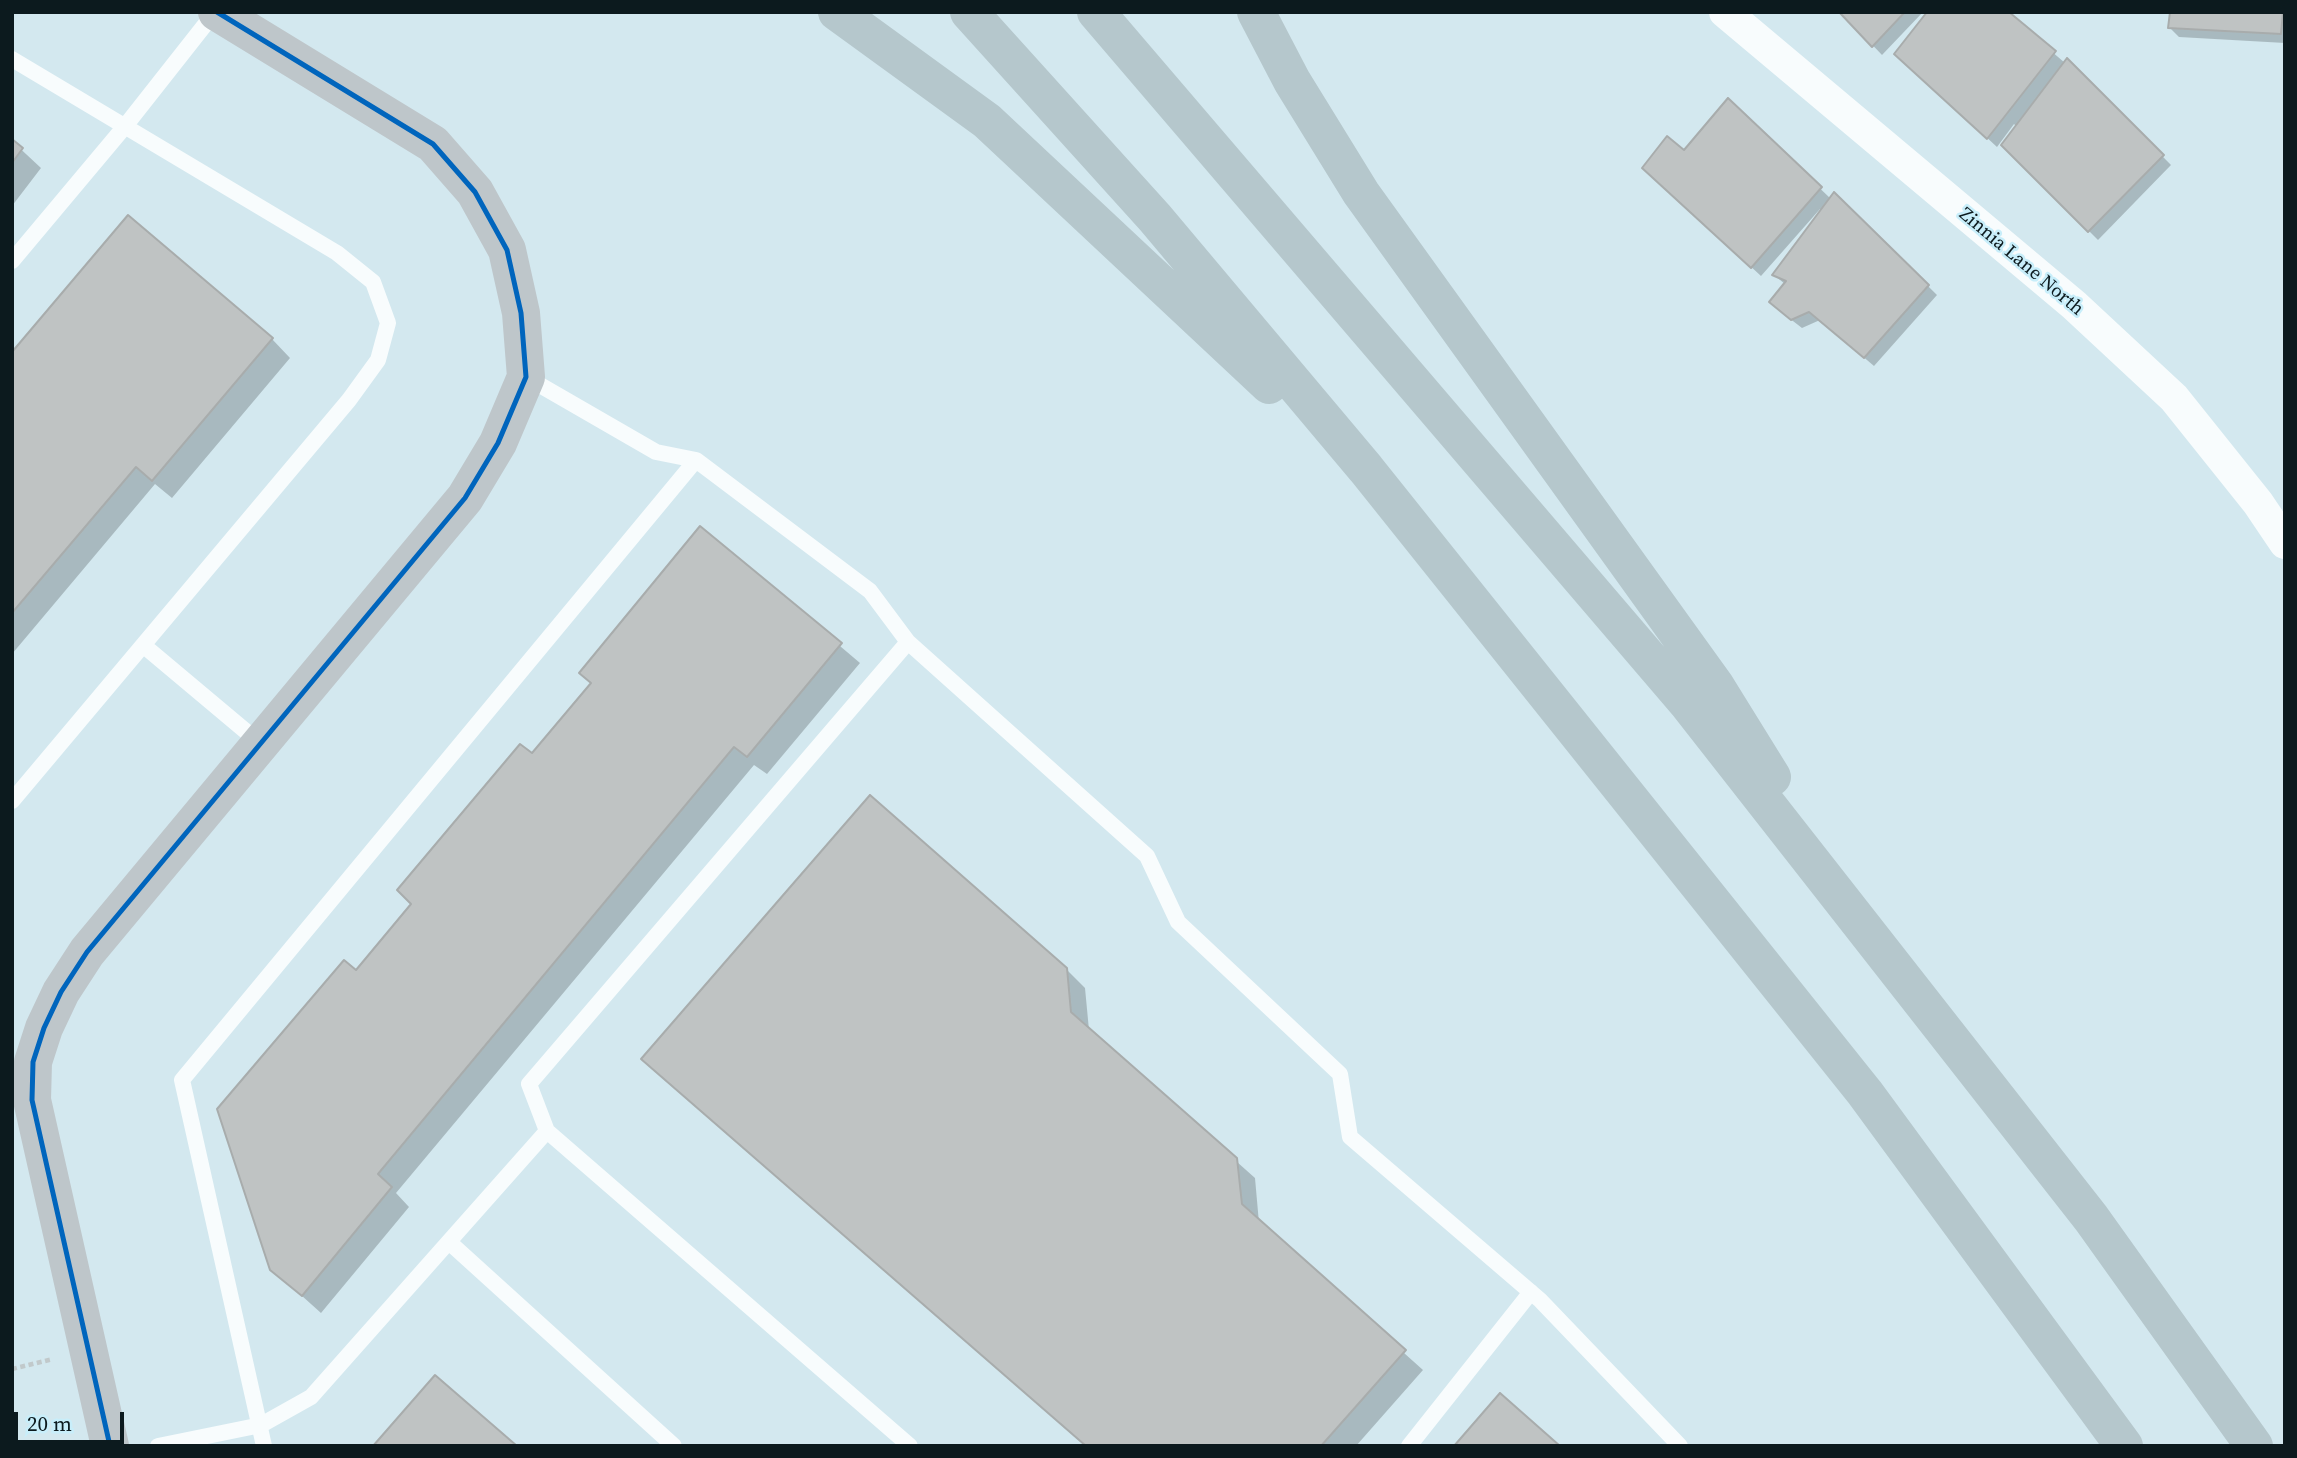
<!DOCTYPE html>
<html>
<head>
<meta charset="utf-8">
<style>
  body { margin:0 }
  #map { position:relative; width:2297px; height:1458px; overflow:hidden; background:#d3e8ef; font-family:"Source Serif 4",serif }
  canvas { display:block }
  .frame { position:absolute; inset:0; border:14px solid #0c1a1e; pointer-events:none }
  .scale { position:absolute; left:14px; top:1412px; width:110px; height:32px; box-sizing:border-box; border:4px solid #0c1a1e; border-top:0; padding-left:9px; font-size:21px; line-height:24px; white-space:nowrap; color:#0c1a1e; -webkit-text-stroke:5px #c8eefa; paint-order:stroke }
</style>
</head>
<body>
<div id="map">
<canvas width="2297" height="1458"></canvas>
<div class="frame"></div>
<div class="scale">20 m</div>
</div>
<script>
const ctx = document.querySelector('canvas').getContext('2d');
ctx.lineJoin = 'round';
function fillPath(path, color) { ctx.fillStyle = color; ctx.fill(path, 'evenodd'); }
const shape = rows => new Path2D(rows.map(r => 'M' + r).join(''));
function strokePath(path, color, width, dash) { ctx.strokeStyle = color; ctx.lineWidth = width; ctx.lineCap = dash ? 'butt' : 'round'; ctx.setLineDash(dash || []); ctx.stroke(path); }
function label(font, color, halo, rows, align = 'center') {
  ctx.font = font + ' "Source Serif 4",serif'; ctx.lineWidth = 5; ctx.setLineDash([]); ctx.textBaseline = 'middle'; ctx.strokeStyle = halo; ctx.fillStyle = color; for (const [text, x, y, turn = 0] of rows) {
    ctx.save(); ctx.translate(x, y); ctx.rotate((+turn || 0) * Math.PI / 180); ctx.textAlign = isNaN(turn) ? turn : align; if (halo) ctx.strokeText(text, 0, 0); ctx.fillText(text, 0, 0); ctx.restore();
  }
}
const shadow = shape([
  [1841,12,1923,12,1882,55],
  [2006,12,2065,63,2067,60,2171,165,2098,240,2003,145,2017,127,2014,124,1997,147,1906,63],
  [2172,12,2285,12,2285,43,2179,37,2170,28],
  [1728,100,1831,199,1835,194,1937,295,1874,366,1820,320,1802,328,1780,311,1785,284,1774,275,1822,211,1820,209,1761,276,1654,177,1684,153],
  [12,141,41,168,12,206],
  [272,339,290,358,172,498,155,484,12,654,12,355],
  [701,528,860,663,767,774,754,765,396,1193,409,1207,321,1313,272,1269,356,973,593,684],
  [1066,969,1085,988,1089,1030,1255,1178,1259,1223,1423,1370,1356,1446,1086,1446,643,1059]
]);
const building = shape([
  [1839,12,1905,12,1872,47,1839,12],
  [1927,12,2009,12,2056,51,1987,139,1894,54,1927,12],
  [2170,12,2283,12,2281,34,2168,28,2170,12],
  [2067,58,2164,155,2088,232,2001,145,2067,58],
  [1728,98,1822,187,1751,268,1642,168,1667,136,1684,150,1728,98],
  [12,139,23,148,12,163,12,139],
  [1834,192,1929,285,1864,358,1809,312,1791,320,1769,302,1786,281,1772,275,1834,192],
  [128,215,273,338,152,481,136,467,12,613,12,352,128,215],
  [700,526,842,643,747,757,734,747,378,1174,392,1187,302,1296,270,1270,217,1109,344,960,356,970,411,904,397,890,520,744,532,753,591,683,579,673,700,526],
  [870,795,1067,968,1071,1012,1237,1158,1242,1204,1406,1350,1321,1446,1086,1446,641,1059,870,795],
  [435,1375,517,1446,373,1446,435,1375],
  [1500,1393,1560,1446,1454,1446,1500,1393]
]);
const path = shape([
  [12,1369,53,1359]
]);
const lane = shape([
  [12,59,337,253,373,282,388,323,378,360,349,400,12,801],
  [12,261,126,125,215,12],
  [526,377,656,452,696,460],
  [143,645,261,744],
  [547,1131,910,1446],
  [449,1242,674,1446],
  [158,1446,261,1425,311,1397,547,1131,529,1084,908,642],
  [264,1446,182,1080,696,460,870,591,908,642,1147,856,1178,922,1340,1074,1350,1137,1540,1300,1680,1446],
  [1409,1446,1531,1292]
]);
const street = shape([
  [1725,12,2074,305,2174,398,2258,503,2285,543]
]);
const secondary = shape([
  [110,1446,32,1100,33,1062,44,1028,61,992,87,952,465,498,498,443,526,377,521,313,507,250,475,192,433,144,217,12]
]);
const highway = shape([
  [837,12,987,121,1269,385],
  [969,12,1155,218,1366,469,1865,1093,2124,1446],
  [1096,12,1689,705,2091,1218,2254,1446],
  [1256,12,1292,81,1361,193,1715,685,1772,777]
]);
const bus1 = shape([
  [110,1446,32,1100,33,1062,44,1028,61,992,87,952,465,498,498,443,526,377,521,313,507,250,475,192,433,144,217,12]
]);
const streetNames = [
  ["Zinnia Lane North",2021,262,40]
];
fillPath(shadow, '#0003');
fillPath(building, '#bfc3c3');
strokePath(building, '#a8acac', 2);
strokePath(path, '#c1c9cb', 4.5, [5, 3.5]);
strokePath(lane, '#f8fcfd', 16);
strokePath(street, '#f8fcfd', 32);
strokePath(secondary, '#bec6ca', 38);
strokePath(highway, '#b5c7cc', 38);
strokePath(bus1, '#0065bd', 5);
label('19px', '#0c1a1e', '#c8eefa', streetNames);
</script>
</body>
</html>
